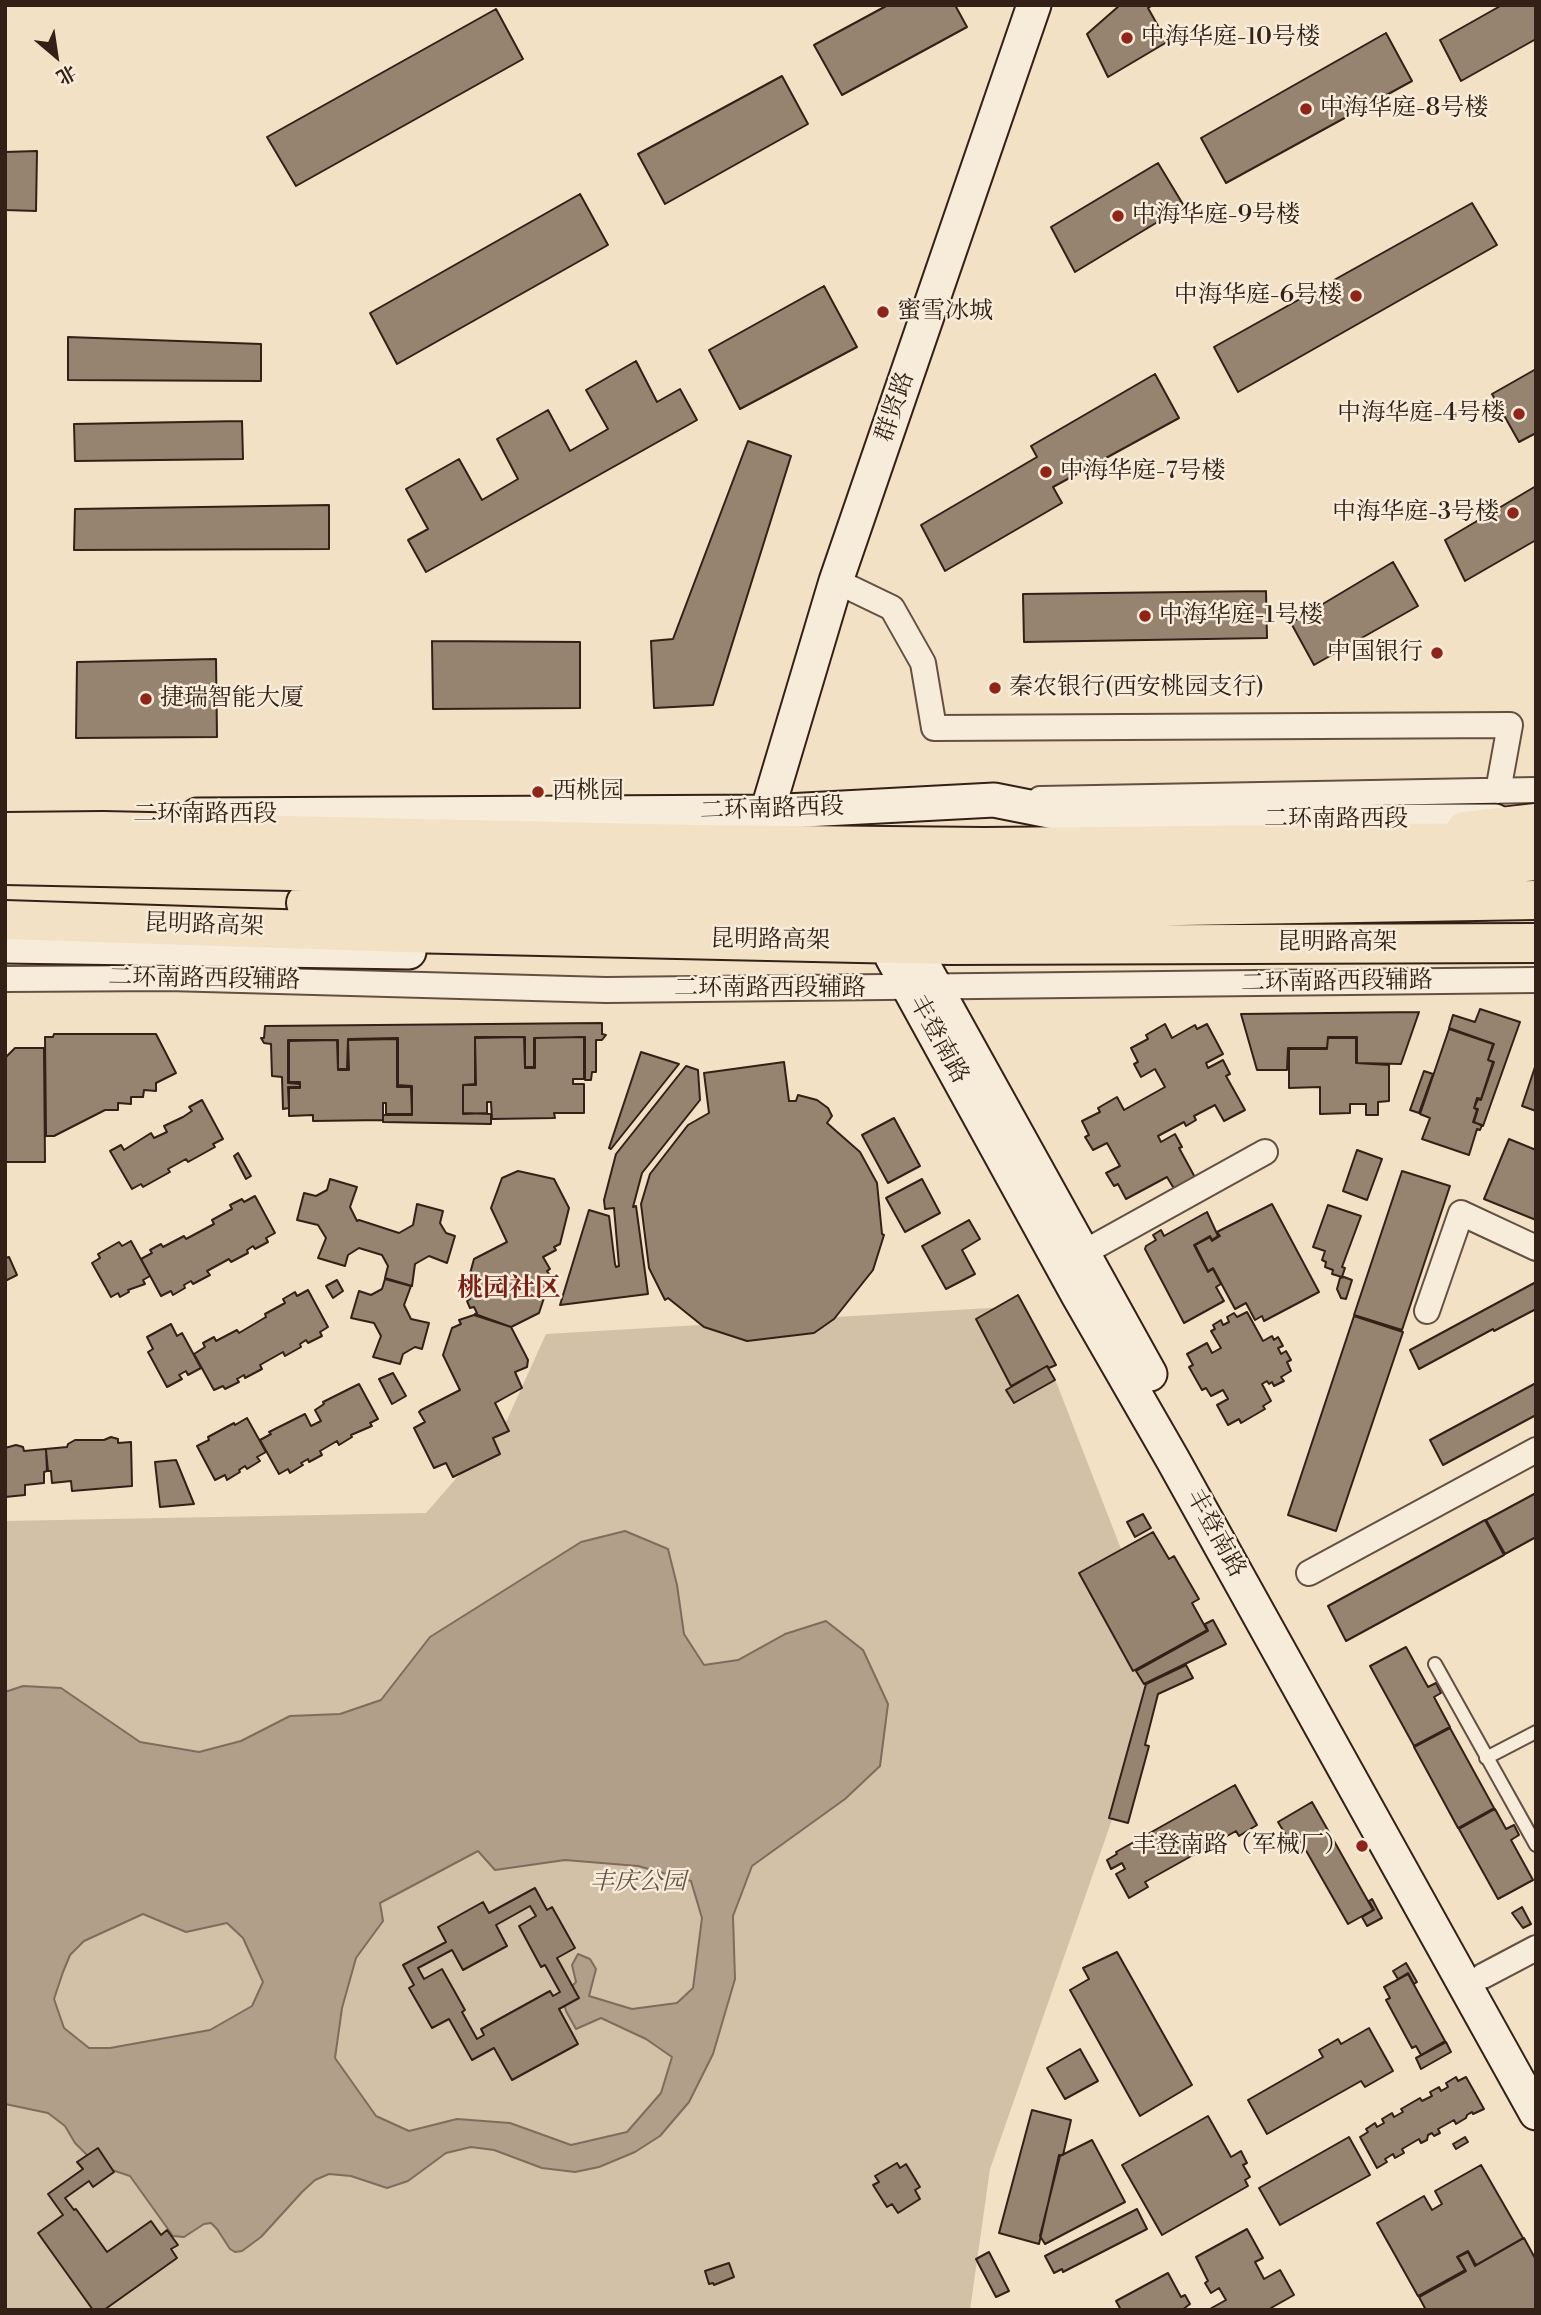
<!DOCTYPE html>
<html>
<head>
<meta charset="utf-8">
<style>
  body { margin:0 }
  #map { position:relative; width:1541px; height:2315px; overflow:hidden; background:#f2e1c5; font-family:"Libre Bodoni","Noto Serif SC",serif }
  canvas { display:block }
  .frame { position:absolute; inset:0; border:7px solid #332016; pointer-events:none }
  .north { position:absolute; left:21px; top:21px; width:70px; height:70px; -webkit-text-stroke:5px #f7ecd9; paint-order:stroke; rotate:151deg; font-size:19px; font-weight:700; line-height:28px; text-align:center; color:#332016 }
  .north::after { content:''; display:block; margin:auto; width:24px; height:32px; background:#332016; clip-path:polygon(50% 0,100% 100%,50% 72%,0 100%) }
</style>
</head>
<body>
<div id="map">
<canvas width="1541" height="2315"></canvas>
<div class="frame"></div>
<div class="north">北</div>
</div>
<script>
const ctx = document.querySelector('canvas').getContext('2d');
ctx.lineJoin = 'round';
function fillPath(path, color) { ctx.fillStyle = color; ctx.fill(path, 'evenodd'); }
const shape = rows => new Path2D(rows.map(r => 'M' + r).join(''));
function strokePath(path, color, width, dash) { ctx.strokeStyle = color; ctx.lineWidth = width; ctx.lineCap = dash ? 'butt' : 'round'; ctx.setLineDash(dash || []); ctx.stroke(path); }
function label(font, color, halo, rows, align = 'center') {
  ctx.font = font + ' "Libre Bodoni","Noto Serif SC",serif'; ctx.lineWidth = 5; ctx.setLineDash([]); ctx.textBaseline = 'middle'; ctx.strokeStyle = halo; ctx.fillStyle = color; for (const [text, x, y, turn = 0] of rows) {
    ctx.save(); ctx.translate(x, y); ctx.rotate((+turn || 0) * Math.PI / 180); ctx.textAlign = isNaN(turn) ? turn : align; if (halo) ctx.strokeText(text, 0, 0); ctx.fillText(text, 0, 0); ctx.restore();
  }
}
const green = shape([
  [1007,1307,1057,1384,1166,1665,990,2169,970,2310,5,2310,5,1521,426,1513,507,1420,546,1334]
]);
const water = shape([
  [625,1531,668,1549,677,1585,684,1634,704,1665,738,1660,785,1634,826,1621,863,1650,888,1704,880,1766,845,1799,752,1866,733,1916,735,1979,713,2054,689,2102,660,2136,635,2152,599,2167,575,2172,542,2168,494,2150,471,2147,446,2153,408,2181,387,2188,351,2176,329,2174,315,2180,302,2192,261,2237,242,2251,235,2252,230,2249,217,2229,211,2223,204,2224,184,2237,173,2236,130,2176,103,2167,90,2158,75,2143,65,2126,48,2113,5,2104,5,1692,23,1686,61,1688,140,1742,199,1752,241,1741,290,1716,340,1714,381,1700,430,1637,581,1542,625,1531],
  [478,1851,495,1870,565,1860,638,1866,691,1881,702,1918,693,1988,677,2003,632,2009,589,1996,596,1969,590,1959,578,1954,572,1965,576,1982,562,1997,566,2011,576,2029,601,2018,646,2039,672,2057,661,2093,627,2132,571,2145,510,2123,457,2119,409,2131,376,2116,335,2058,342,2008,356,1958,383,1921,380,1903,478,1851],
  [143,1914,186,1932,227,1923,243,1938,263,1982,252,2006,210,2030,110,2048,89,2048,64,2028,54,1999,63,1972,70,1955,84,1941,143,1914]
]);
const building = shape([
  [888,5,955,5,967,27,842,95,814,45,888,5],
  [1120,5,1153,5,1148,8,1167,42,1108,77,1087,34,1120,5],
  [1502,5,1536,5,1536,39,1461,81,1440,40,1502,5],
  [496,9,523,59,296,186,267,137,496,9],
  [1386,33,1412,81,1226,183,1201,138,1386,33],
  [782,76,808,124,665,204,638,154,782,76],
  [37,151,36,211,5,210,5,152,37,151],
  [1158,163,1184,206,1075,272,1051,227,1158,163],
  [580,194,608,245,397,364,370,313,580,194],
  [1472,203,1497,245,1238,392,1214,347,1472,203],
  [824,286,857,347,740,409,709,350,824,286],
  [68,337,261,344,261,381,68,380,68,337],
  [636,361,657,402,680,389,697,420,426,572,408,540,428,529,406,489,459,459,482,500,518,479,497,439,548,410,570,451,608,429,586,390,636,361],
  [1536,369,1536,433,1519,442,1492,394,1536,369],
  [1155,374,1179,418,1053,487,1062,503,945,571,921,525,1037,457,1031,446,1155,374],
  [242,421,243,459,75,461,74,424,242,421],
  [748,441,791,456,713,705,654,708,651,641,673,639,748,441],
  [1536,486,1536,540,1465,581,1445,540,1536,486],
  [329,505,329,549,74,550,75,509,329,505],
  [1393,562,1418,606,1314,665,1291,623,1393,562],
  [1266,591,1267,638,1024,642,1023,594,1266,591],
  [432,641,580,642,580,708,433,709,432,641],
  [216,659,217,737,76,738,77,662,216,659],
  [1480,1009,1520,1022,1483,1126,1474,1122,1478,1109,1474,1108,1478,1099,1481,1100,1494,1062,1488,1060,1494,1044,1449,1028,1453,1015,1475,1022,1480,1009],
  [1419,1012,1401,1064,1357,1063,1357,1037,1328,1037,1327,1048,1288,1048,1287,1070,1257,1070,1241,1014,1419,1012],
  [602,1023,602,1034,606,1035,602,1040,596,1040,596,1072,592,1072,591,1080,585,1080,585,1037,534,1038,534,1067,525,1067,525,1037,475,1037,475,1084,463,1085,463,1113,491,1114,491,1124,383,1122,383,1115,412,1115,412,1086,398,1085,398,1038,348,1039,347,1069,338,1069,338,1040,288,1040,288,1083,300,1084,300,1087,288,1087,289,1108,283,1109,282,1077,272,1076,271,1044,264,1043,261,1038,264,1038,265,1026,602,1023],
  [1165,1024,1172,1038,1195,1025,1197,1029,1207,1024,1223,1054,1206,1063,1208,1068,1223,1060,1230,1074,1226,1076,1245,1110,1224,1121,1215,1105,1194,1116,1196,1120,1186,1126,1184,1122,1158,1136,1161,1142,1175,1134,1182,1147,1179,1148,1197,1181,1176,1192,1167,1177,1126,1199,1118,1184,1114,1186,1106,1173,1120,1166,1107,1143,1093,1150,1085,1137,1089,1135,1082,1121,1100,1112,1098,1108,1117,1097,1124,1110,1165,1087,1155,1069,1141,1077,1134,1064,1138,1062,1131,1048,1148,1039,1146,1035,1165,1024],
  [1449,1029,1493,1044,1488,1060,1493,1062,1481,1099,1477,1098,1474,1108,1477,1110,1473,1122,1482,1125,1480,1130,1477,1129,1469,1155,1422,1139,1430,1118,1420,1114,1449,1029],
  [54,1034,156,1034,176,1073,156,1083,156,1091,144,1090,143,1097,131,1097,131,1104,118,1103,118,1110,105,1110,54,1136,46,1136,45,1037,53,1037,54,1034],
  [524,1037,525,1068,535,1068,535,1038,584,1037,584,1079,573,1079,573,1084,584,1084,584,1113,554,1113,555,1118,492,1119,491,1102,487,1102,487,1113,463,1114,463,1085,476,1085,475,1038,524,1037],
  [1328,1038,1356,1038,1356,1063,1389,1065,1389,1101,1378,1102,1378,1115,1366,1115,1366,1104,1350,1104,1350,1113,1320,1114,1320,1087,1289,1088,1289,1049,1327,1049,1328,1038],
  [397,1039,397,1087,411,1087,412,1114,386,1114,386,1103,383,1103,383,1120,313,1121,313,1115,289,1116,289,1088,300,1088,300,1082,289,1082,289,1041,337,1040,338,1070,349,1070,348,1040,397,1039],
  [15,1048,44,1048,45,1162,5,1162,5,1058,15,1048],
  [641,1052,679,1064,611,1149,609,1148,641,1052],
  [784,1062,789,1101,796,1101,798,1095,817,1100,828,1108,832,1116,827,1123,860,1152,877,1183,882,1234,884,1235,873,1270,834,1319,814,1333,747,1341,704,1327,668,1298,665,1300,649,1268,641,1204,650,1174,688,1125,709,1113,704,1073,784,1062],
  [1536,1064,1536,1111,1522,1106,1536,1064],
  [686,1066,698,1070,700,1100,642,1173,633,1207,636,1206,648,1294,560,1305,589,1210,609,1216,615,1264,616,1267,619,1266,614,1208,605,1209,604,1200,616,1154,686,1066],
  [1424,1071,1433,1074,1419,1113,1410,1110,1424,1071],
  [202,1100,223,1139,213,1144,215,1147,188,1162,186,1159,168,1169,170,1172,143,1187,141,1184,132,1189,110,1151,121,1145,124,1150,151,1133,154,1138,167,1132,164,1126,183,1117,192,1111,189,1107,202,1100],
  [894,1118,920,1166,888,1183,862,1135,894,1118],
  [1509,1139,1536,1150,1536,1220,1484,1199,1509,1139],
  [1357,1150,1382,1159,1367,1200,1343,1191,1357,1150],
  [238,1153,251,1176,246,1179,234,1156,238,1153],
  [518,1171,554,1179,569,1208,560,1244,554,1247,556,1250,543,1257,550,1269,547,1271,551,1277,539,1313,511,1327,475,1314,477,1313,474,1307,470,1308,467,1301,470,1299,466,1288,474,1259,507,1242,491,1208,502,1178,518,1171],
  [1402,1171,1450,1186,1402,1330,1354,1315,1402,1171],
  [330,1179,357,1187,350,1207,357,1221,359,1220,399,1233,413,1225,417,1204,443,1211,440,1223,446,1233,455,1236,447,1263,429,1256,415,1264,412,1286,385,1278,388,1266,382,1255,359,1248,348,1255,345,1266,318,1258,326,1238,318,1225,297,1220,304,1193,316,1196,327,1190,330,1179],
  [922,1179,940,1213,905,1232,886,1198,922,1179],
  [255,1196,275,1233,266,1238,268,1242,255,1249,253,1246,247,1250,248,1253,231,1262,229,1259,207,1271,210,1275,193,1284,191,1281,184,1285,185,1288,173,1295,171,1291,161,1296,141,1259,152,1253,150,1250,161,1244,163,1247,184,1236,186,1239,214,1224,212,1220,232,1209,230,1205,242,1199,244,1202,255,1196],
  [1272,1204,1319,1292,1264,1321,1262,1316,1255,1320,1246,1303,1235,1309,1213,1268,1208,1271,1195,1245,1210,1237,1212,1241,1220,1236,1217,1232,1272,1204],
  [1328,1205,1361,1216,1342,1267,1345,1268,1342,1277,1332,1274,1333,1270,1325,1267,1326,1262,1322,1260,1325,1251,1313,1247,1328,1205],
  [1207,1212,1218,1236,1212,1240,1210,1236,1194,1245,1208,1272,1213,1269,1221,1284,1216,1287,1224,1301,1184,1323,1145,1249,1146,1246,1156,1240,1153,1235,1161,1230,1164,1236,1207,1212],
  [969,1220,980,1239,962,1250,975,1274,946,1289,922,1246,969,1220],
  [131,1241,150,1276,143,1280,145,1284,128,1290,129,1292,120,1297,118,1293,111,1297,92,1263,100,1258,98,1254,119,1242,122,1246,131,1241],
  [9,1257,17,1275,5,1281,5,1258,9,1257],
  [1344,1277,1352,1280,1346,1299,1341,1298,1337,1289,1340,1278,1344,1277],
  [385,1279,411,1286,404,1305,411,1319,429,1323,422,1349,415,1347,403,1354,400,1364,373,1357,381,1336,374,1323,351,1318,359,1291,371,1295,382,1289,385,1279],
  [337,1280,343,1291,333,1298,326,1286,337,1280],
  [1536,1282,1536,1309,1494,1331,1493,1329,1419,1369,1410,1350,1536,1282],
  [308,1290,328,1327,320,1332,322,1336,308,1343,306,1340,300,1344,301,1347,285,1356,283,1352,260,1365,262,1369,245,1378,244,1375,237,1379,239,1382,225,1389,223,1386,214,1390,194,1354,205,1347,203,1343,214,1337,216,1341,237,1330,239,1333,266,1317,265,1314,285,1303,283,1299,295,1292,297,1296,308,1290],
  [1018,1295,1056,1365,1049,1368,1047,1366,1011,1386,976,1319,1018,1295],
  [1247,1312,1263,1341,1272,1336,1274,1340,1278,1337,1283,1346,1278,1348,1281,1354,1286,1351,1291,1360,1287,1362,1291,1371,1281,1377,1284,1381,1274,1386,1272,1382,1269,1384,1267,1381,1262,1384,1271,1401,1263,1406,1265,1409,1241,1423,1239,1419,1228,1425,1217,1405,1228,1399,1223,1390,1211,1396,1206,1388,1202,1390,1189,1367,1193,1365,1187,1354,1207,1343,1212,1353,1221,1348,1211,1331,1215,1329,1213,1325,1221,1320,1223,1325,1229,1322,1227,1317,1234,1313,1237,1317,1247,1312],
  [474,1315,511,1327,528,1360,527,1367,515,1372,522,1388,495,1403,509,1431,493,1438,500,1454,453,1477,446,1463,434,1468,414,1428,425,1422,419,1412,421,1410,460,1390,443,1355,452,1328,461,1324,459,1320,474,1315],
  [1354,1316,1403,1332,1336,1531,1288,1515,1354,1316],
  [171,1324,177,1336,182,1333,201,1368,188,1375,186,1371,179,1375,182,1379,167,1387,148,1352,153,1349,147,1337,171,1324],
  [1047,1366,1055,1380,1014,1403,1006,1390,1047,1366],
  [393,1373,406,1396,392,1404,379,1379,393,1373],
  [1536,1383,1536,1415,1443,1465,1430,1440,1536,1383],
  [359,1384,378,1419,370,1423,372,1426,351,1435,352,1437,339,1445,337,1441,320,1451,322,1455,309,1462,308,1459,301,1463,303,1465,290,1473,288,1469,279,1474,260,1440,271,1434,269,1432,305,1414,311,1426,321,1421,315,1410,324,1404,323,1402,359,1384],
  [247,1418,266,1452,257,1457,260,1461,247,1469,245,1466,239,1470,240,1472,227,1480,225,1475,215,1480,197,1446,209,1440,208,1437,234,1423,235,1425,247,1418],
  [111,1437,118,1439,118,1443,131,1442,132,1486,72,1491,71,1481,52,1483,51,1471,48,1471,46,1450,47,1471,44,1472,44,1483,25,1485,25,1495,5,1497,5,1448,16,1445,23,1447,24,1451,67,1447,68,1444,75,1440,104,1440,111,1437],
  [176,1460,194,1504,160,1507,155,1462,176,1460],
  [1536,1493,1536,1537,1505,1554,1486,1520,1536,1493],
  [1143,1514,1151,1528,1135,1537,1127,1522,1143,1514],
  [1485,1520,1504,1555,1346,1641,1328,1606,1485,1520],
  [1153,1532,1169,1559,1174,1556,1199,1599,1192,1603,1207,1630,1133,1671,1079,1573,1153,1532],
  [1213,1620,1226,1644,1144,1684,1136,1671,1208,1631,1205,1624,1213,1620],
  [1406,1647,1428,1687,1436,1683,1441,1693,1434,1697,1450,1727,1414,1746,1370,1666,1406,1647],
  [1186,1665,1193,1678,1158,1694,1145,1745,1149,1746,1128,1823,1109,1818,1146,1684,1186,1665],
  [1450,1728,1494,1808,1458,1828,1414,1747,1450,1728],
  [1235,1785,1257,1825,1239,1836,1236,1831,1145,1882,1148,1887,1129,1898,1116,1874,1125,1869,1122,1863,1111,1869,1107,1860,1117,1854,1116,1852,1235,1785],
  [1312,1802,1373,1910,1348,1924,1300,1840,1292,1845,1278,1822,1312,1802],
  [1495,1809,1506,1829,1514,1825,1519,1835,1511,1840,1533,1880,1498,1899,1459,1829,1495,1809],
  [535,1888,547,1910,552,1907,575,1948,557,1958,579,1998,559,2009,578,2044,512,2080,494,2048,472,2060,449,2019,432,2028,409,1988,414,1985,403,1965,446,1942,438,1927,483,1902,489,1913,535,1888],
  [530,1906,536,1916,519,1926,541,1967,545,1965,560,1992,553,1996,550,1991,481,2029,484,2035,477,2039,462,2012,465,2010,442,1969,424,1979,418,1968,452,1950,463,1970,507,1946,496,1925,530,1906],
  [1372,1899,1382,1918,1367,1926,1362,1917,1374,1910,1369,1901,1372,1899],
  [1522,1907,1531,1924,1523,1928,1512,1913,1522,1907],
  [1117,1952,1192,2085,1140,2116,1070,1990,1089,1979,1083,1968,1117,1952],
  [1406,1963,1417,1982,1414,1984,1408,1973,1398,1979,1393,1971,1406,1963],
  [1408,1974,1445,2041,1421,2055,1416,2046,1412,2048,1386,2000,1390,1998,1384,1987,1408,1974],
  [1369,2028,1393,2071,1365,2087,1361,2081,1267,2134,1248,2100,1323,2057,1319,2050,1338,2039,1341,2044,1369,2028],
  [1446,2042,1451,2052,1421,2069,1416,2058,1446,2042],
  [1080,2049,1098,2081,1065,2099,1047,2068,1080,2049],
  [1456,2077,1458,2081,1466,2077,1484,2109,1473,2114,1472,2112,1467,2115,1466,2118,1456,2124,1454,2120,1438,2129,1440,2133,1434,2136,1432,2133,1428,2135,1427,2140,1421,2143,1419,2139,1402,2149,1404,2153,1395,2158,1393,2154,1385,2159,1387,2162,1377,2168,1360,2137,1368,2132,1366,2129,1375,2123,1377,2127,1384,2123,1382,2119,1392,2113,1394,2117,1403,2112,1401,2109,1420,2098,1422,2101,1432,2096,1430,2092,1439,2087,1441,2091,1448,2087,1446,2083,1456,2077],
  [1032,2110,1071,2120,1063,2155,1059,2155,1039,2244,999,2233,1032,2110],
  [1208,2116,1231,2157,1241,2151,1247,2163,1243,2165,1250,2177,1245,2180,1248,2186,1162,2235,1122,2165,1208,2116],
  [1349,2137,1370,2175,1280,2225,1259,2188,1349,2137],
  [1465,2137,1468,2142,1456,2149,1453,2144,1465,2137],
  [1092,2140,1125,2202,1045,2244,1040,2236,1060,2156,1092,2140],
  [98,2148,114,2172,93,2187,89,2181,65,2198,74,2210,76,2209,107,2252,151,2221,161,2235,167,2230,178,2245,171,2249,177,2258,104,2310,93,2310,38,2233,63,2215,48,2194,83,2169,77,2162,98,2148],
  [897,2163,900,2168,906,2164,920,2187,915,2190,920,2199,898,2213,892,2204,887,2207,873,2185,879,2182,875,2176,897,2163],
  [1481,2165,1523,2238,1476,2265,1468,2251,1457,2257,1465,2270,1418,2296,1377,2223,1424,2196,1432,2210,1442,2204,1435,2191,1481,2165],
  [1137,2209,1147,2229,1063,2272,1062,2269,1054,2273,1045,2256,1137,2209],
  [1247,2229,1263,2258,1255,2262,1264,2279,1280,2270,1294,2295,1271,2308,1273,2310,1208,2310,1226,2300,1219,2288,1211,2293,1205,2283,1208,2281,1196,2257,1247,2229],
  [1524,2238,1536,2260,1536,2310,1426,2310,1419,2297,1466,2271,1458,2257,1468,2252,1475,2266,1524,2238],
  [989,2252,1009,2291,996,2297,976,2259,989,2252],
  [729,2263,734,2277,714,2285,713,2283,709,2284,705,2271,729,2263],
  [1168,2273,1181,2297,1185,2295,1190,2304,1182,2310,1121,2310,1116,2301,1168,2273]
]);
const lane = shape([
  [1435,1664,1536,1845],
  [1486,1758,1536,1732]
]);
const street = shape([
  [836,581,892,608,923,663,934,728,1510,725,1498,791],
  [1040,799,1536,790],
  [5,979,168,978,606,990,1536,980],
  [1083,1253,1265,1152],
  [1427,1311,1461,1213,1536,1248],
  [1309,1573,1536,1450],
  [1483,1976,1536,1948]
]);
const secondary = shape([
  [767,812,836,581,1034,5],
  [197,815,767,812,994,800,1105,822,1495,821],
  [5,946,409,952],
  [918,956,1150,1374],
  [892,957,1078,1295,1173,1460,1536,2113]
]);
const highway = shape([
  [1465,831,1536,823],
  [5,832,103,831,695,844,984,847,1495,842],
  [5,865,769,881,1008,874,1419,872,1536,861],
  [306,903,766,913,1536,900],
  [5,920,404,933,950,945,1536,943]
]);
const markers = [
  [1127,38,7,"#8f2418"],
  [1306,109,7,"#8f2418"],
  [1118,216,7,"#8f2418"],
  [1356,296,7,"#8f2418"],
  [883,312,7,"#8f2418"],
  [1519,414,7,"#8f2418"],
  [1046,472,7,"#8f2418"],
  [1513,513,7,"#8f2418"],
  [1145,616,7,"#8f2418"],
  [1437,653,7,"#8f2418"],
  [995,688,7,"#8f2418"],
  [146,699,7,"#8f2418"],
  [538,792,7,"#8f2418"],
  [1362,1846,7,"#8f2418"]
];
const poiNames = [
  ["中海华庭-10号楼",1141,38],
  ["中海华庭-8号楼",1320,109],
  ["中海华庭-9号楼",1132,216],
  ["中海华庭-6号楼",1342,296,"right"],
  ["蜜雪冰城",897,312],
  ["中海华庭-4号楼",1505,414,"right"],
  ["中海华庭-7号楼",1060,472],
  ["中海华庭-3号楼",1499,513,"right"],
  ["中海华庭-1号楼",1159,616],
  ["中国银行",1423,653,"right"],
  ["秦农银行(西安桃园支行)",1009,688],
  ["捷瑞智能大厦",160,699],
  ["西桃园",552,792],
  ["丰登南路（军械厂）",1348,1846,"right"]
];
const streetNames = [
  ["群贤路",896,407,-71],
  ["二环南路西段",772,810,-2],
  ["二环南路西段",205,815],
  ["二环南路西段",1336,820],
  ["昆明路高架",204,926,2],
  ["昆明路高架",770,941,1],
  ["昆明路高架",1337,943],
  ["二环南路西段辅路",204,980,1],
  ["二环南路西段辅路",1337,983,-1],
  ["二环南路西段辅路",770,989],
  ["丰登南路",938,1040,61],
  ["丰登南路",1215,1534,61]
];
const parkNames = [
  ["丰庆公园",638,1883]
];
const neighbourhoodNames = [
  ["桃园社区",509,1290]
];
fillPath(green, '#d2c0a7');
fillPath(water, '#b19f8a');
strokePath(water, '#7f6c5c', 2);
fillPath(building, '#968471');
strokePath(building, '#332016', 2);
strokePath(lane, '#635042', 16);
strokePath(street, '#635042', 28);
strokePath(secondary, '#332016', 37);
strokePath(highway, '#332016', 42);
strokePath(lane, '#f7ecd9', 12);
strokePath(street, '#f7ecd9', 24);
strokePath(secondary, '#f7ecd9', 33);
strokePath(highway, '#f2e1c5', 38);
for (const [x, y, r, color] of markers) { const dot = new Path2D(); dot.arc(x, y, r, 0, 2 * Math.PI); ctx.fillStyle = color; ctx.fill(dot); strokePath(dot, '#f7ecd9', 2.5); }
label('24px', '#332016', '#f7ecd9', poiNames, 'left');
label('24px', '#332016', '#f7ecd9', streetNames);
label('italic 24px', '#635042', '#f7ecd9', parkNames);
label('bold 26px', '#7a1f14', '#f7ecd9', neighbourhoodNames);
</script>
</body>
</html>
